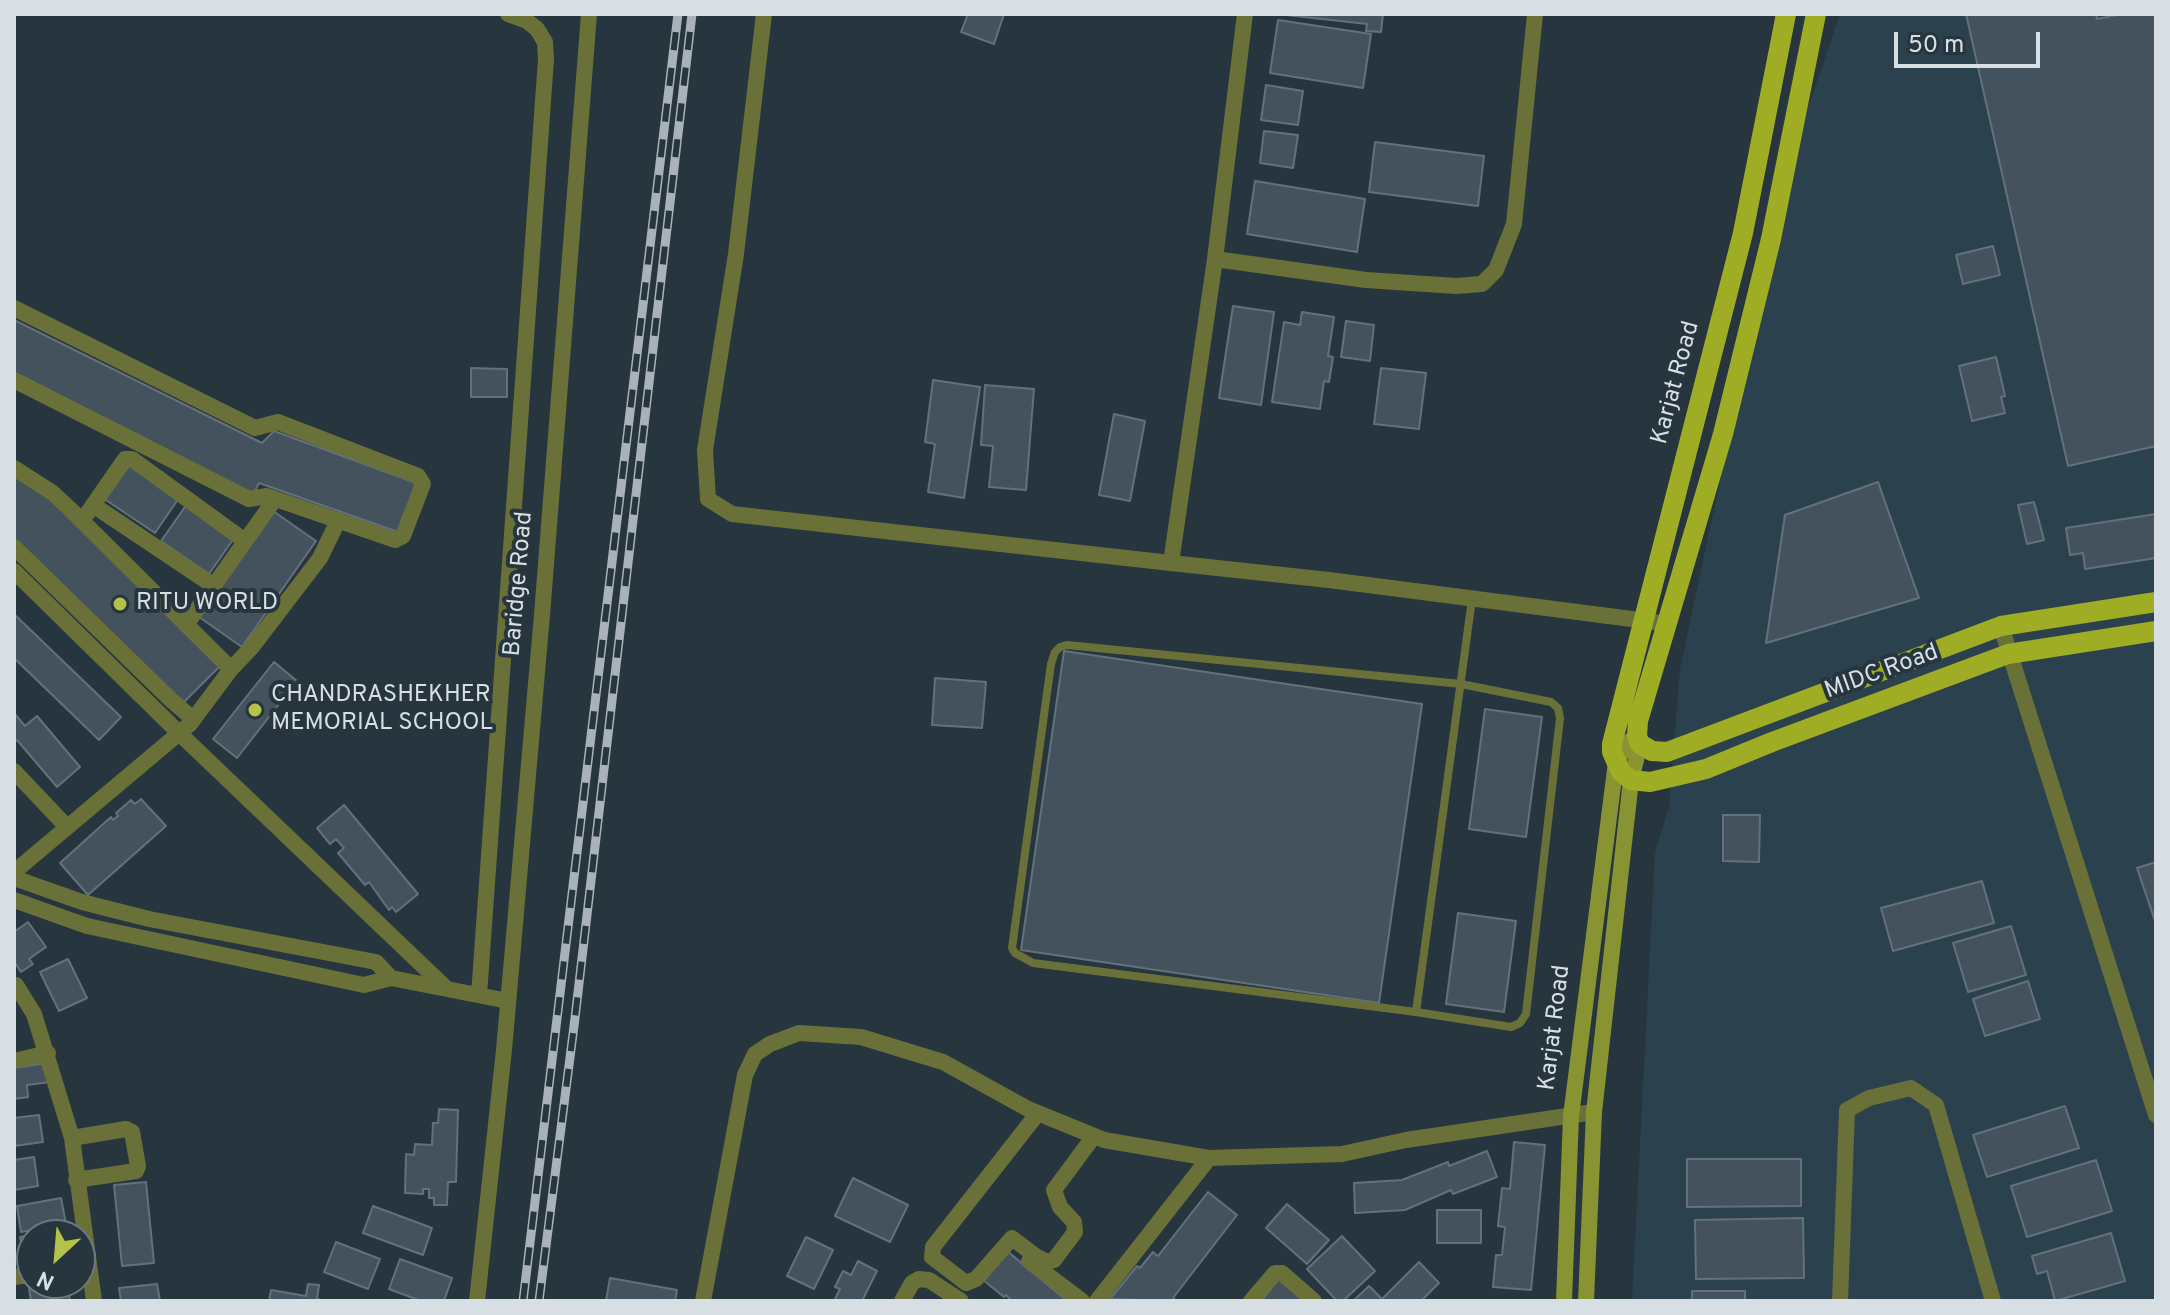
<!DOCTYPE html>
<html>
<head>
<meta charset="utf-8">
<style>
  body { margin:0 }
  #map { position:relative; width:2170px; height:1315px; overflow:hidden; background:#27353e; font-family:Overpass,sans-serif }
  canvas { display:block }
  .frame { position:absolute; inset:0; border:16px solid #d7dfe5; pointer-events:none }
  .north { position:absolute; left:16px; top:1219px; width:80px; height:80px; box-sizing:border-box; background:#27353e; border:2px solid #6d7981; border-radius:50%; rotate:206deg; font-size:22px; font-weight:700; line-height:32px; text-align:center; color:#d7dfe5 }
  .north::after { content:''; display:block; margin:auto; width:28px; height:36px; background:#b4c24a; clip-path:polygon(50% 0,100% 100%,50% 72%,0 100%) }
  .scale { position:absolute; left:1894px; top:32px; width:146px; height:36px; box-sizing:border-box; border:4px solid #d7dfe5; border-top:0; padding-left:10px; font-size:24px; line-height:28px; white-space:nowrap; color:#d7dfe5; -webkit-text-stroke:6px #27353e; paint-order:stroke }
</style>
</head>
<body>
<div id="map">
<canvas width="2170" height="1315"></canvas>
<div class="frame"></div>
<div class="north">N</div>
<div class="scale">50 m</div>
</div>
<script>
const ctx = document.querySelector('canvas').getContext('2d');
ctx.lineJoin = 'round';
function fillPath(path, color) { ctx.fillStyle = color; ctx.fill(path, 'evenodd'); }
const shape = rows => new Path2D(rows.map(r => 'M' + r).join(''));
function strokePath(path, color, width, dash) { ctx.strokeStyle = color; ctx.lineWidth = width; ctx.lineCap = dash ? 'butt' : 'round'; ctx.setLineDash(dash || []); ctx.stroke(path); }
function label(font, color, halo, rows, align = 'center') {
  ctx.font = font + ' Overpass,sans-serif'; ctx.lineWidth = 8; ctx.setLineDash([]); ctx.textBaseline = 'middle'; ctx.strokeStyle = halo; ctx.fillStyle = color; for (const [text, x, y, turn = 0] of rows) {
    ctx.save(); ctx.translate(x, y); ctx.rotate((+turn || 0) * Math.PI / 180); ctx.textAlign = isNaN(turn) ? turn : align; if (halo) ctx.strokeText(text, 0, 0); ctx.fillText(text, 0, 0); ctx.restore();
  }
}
const built = shape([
  [1840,14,2156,14,2156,1301,1632,1301,1655,853,1669,807,1680,669,1758,303,1799,135]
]);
const building = shape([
  [968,14,1004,14,994,44,961,32,968,14],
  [1277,14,1383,14,1381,32,1366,31,1367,24,1277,14],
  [1966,14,2096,14,2097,19,2122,14,2156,14,2156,446,2068,466,1966,14],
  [1278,20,1371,34,1363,88,1270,73,1278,20],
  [1266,85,1303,91,1298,125,1261,120,1266,85],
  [1264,131,1298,135,1293,168,1260,163,1264,131],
  [1375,142,1484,156,1478,206,1369,192,1375,142],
  [1255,181,1365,199,1357,252,1247,234,1255,181],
  [1993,246,2000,275,1963,284,1956,255,1993,246],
  [1233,306,1274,312,1261,405,1219,398,1233,306],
  [1302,312,1334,317,1328,356,1333,357,1329,382,1324,381,1320,409,1272,402,1284,322,1300,325,1302,312],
  [14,320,262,443,274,431,419,484,398,532,259,483,253,495,14,374,14,320],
  [1346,321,1374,325,1370,361,1341,357,1346,321],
  [1996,357,2005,396,2001,397,2005,413,1972,421,1959,366,1996,357],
  [471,368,507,369,507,397,471,397,471,368],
  [1381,368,1426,373,1419,429,1374,424,1381,368],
  [933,380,980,387,964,498,928,492,935,444,925,442,933,380],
  [985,385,1034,389,1026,490,989,487,993,446,981,445,985,385],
  [1114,414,1145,421,1130,501,1099,495,1114,414],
  [130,465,179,498,155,533,103,498,130,465],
  [14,474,53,500,220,666,182,704,14,539,14,474],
  [1878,482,1919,598,1766,643,1785,515,1878,482],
  [2034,502,2044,540,2027,544,2018,505,2034,502],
  [187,504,234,538,209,574,161,541,187,504],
  [273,511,316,541,242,647,199,617,273,511],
  [2156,514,2156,558,2085,569,2083,553,2070,555,2066,528,2156,514],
  [14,614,121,717,99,740,14,658,14,614],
  [1064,651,1422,704,1379,1003,1021,950,1064,651],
  [274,662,297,681,237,758,213,739,274,662],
  [935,678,986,682,982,728,932,725,935,678],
  [1485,709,1542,717,1526,837,1469,829,1485,709],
  [14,713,25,726,37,716,80,767,57,787,17,740,14,742,14,713],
  [141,799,166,826,88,895,60,863,111,817,113,820,118,816,116,813,131,800,135,804,141,799],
  [344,805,418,894,396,912,392,907,389,910,369,882,365,885,338,853,344,848,336,839,330,844,317,828,344,805],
  [1723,815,1760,815,1759,862,1723,861,1723,815],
  [2156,862,2156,924,2137,868,2156,862],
  [1982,881,1994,923,1893,951,1881,908,1982,881],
  [1458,913,1516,921,1504,1012,1446,1004,1458,913],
  [28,922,46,947,29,959,33,964,21,972,14,961,14,932,28,922],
  [2011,926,2026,975,1968,992,1953,943,2011,926],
  [68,959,87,998,59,1011,40,972,68,959],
  [2028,981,2040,1019,1985,1036,1973,999,2028,981],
  [47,1063,50,1082,27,1085,28,1097,14,1099,14,1068,47,1063],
  [2065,1106,2079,1148,1987,1177,1973,1135,2065,1106],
  [439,1109,458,1110,456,1182,448,1182,447,1205,434,1205,434,1198,429,1198,429,1189,423,1189,423,1194,405,1193,406,1154,414,1155,415,1144,432,1145,433,1123,438,1123,439,1109],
  [39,1115,43,1142,14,1146,14,1118,39,1115],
  [1514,1142,1545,1145,1531,1290,1493,1287,1496,1255,1502,1255,1505,1227,1498,1226,1502,1188,1510,1189,1514,1142],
  [1487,1151,1497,1177,1453,1194,1451,1190,1405,1210,1355,1213,1354,1183,1402,1180,1448,1162,1449,1166,1487,1151],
  [34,1157,38,1186,14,1190,14,1160,34,1157],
  [1687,1159,1801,1159,1801,1206,1687,1207,1687,1159],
  [2096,1160,2112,1211,2027,1237,2011,1186,2096,1160],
  [853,1178,908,1205,890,1242,835,1216,853,1178],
  [146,1182,154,1263,122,1266,114,1185,146,1182],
  [1208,1192,1237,1215,1173,1298,1177,1301,1110,1299,1137,1266,1140,1268,1153,1252,1158,1256,1208,1192],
  [61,1198,66,1224,21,1232,17,1206,61,1198],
  [1287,1204,1329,1240,1307,1264,1266,1228,1287,1204],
  [373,1206,432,1228,423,1255,363,1233,373,1206],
  [1437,1210,1481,1210,1481,1243,1437,1243,1437,1210],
  [1803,1218,1804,1278,1696,1279,1695,1220,1803,1218],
  [65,1229,66,1235,32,1235,32,1262,25,1263,20,1237,65,1229],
  [2111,1233,2125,1281,2055,1301,2047,1271,2037,1274,2032,1256,2111,1233],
  [1342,1236,1375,1271,1343,1301,1337,1301,1307,1269,1342,1236],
  [806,1237,833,1250,814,1289,787,1276,806,1237],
  [336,1242,380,1259,368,1289,324,1272,336,1242],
  [1006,1250,1067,1301,1012,1301,1006,1295,1004,1297,982,1279,1006,1250],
  [400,1259,452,1278,444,1301,421,1301,389,1289,400,1259],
  [858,1261,877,1271,862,1301,834,1301,840,1289,835,1287,843,1271,851,1275,858,1261],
  [1419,1262,1439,1283,1421,1301,1353,1301,1369,1286,1382,1299,1419,1262],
  [610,1278,677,1290,675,1301,606,1301,610,1278],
  [1279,1279,1307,1301,1261,1301,1279,1279],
  [67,1283,70,1301,31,1301,29,1288,67,1283],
  [157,1284,160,1301,121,1301,119,1288,157,1284],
  [308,1284,319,1285,317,1298,322,1301,269,1301,271,1290,306,1296,308,1284],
  [1692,1291,1745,1291,1745,1301,1692,1301,1692,1291]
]);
const service = shape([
  [1067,645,1461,684,1551,702,1558,708,1560,718,1526,1014,1520,1023,1511,1027,1416,1012,1033,963,1015,953,1012,948,1051,664,1055,652,1060,647,1067,645],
  [1416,1012,1472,599]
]);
const minor = shape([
  [764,14,736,254,705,450,708,499,732,514,1171,563],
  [1245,14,1215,259,1171,563,1329,580,1655,622],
  [1215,259,1366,280,1456,286,1482,284,1496,270,1514,224,1535,14],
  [14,308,255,428,278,422,418,476,423,484,403,536,395,540,267,496,249,499,14,380],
  [14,468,53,493,69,508,231,669,190,724,14,872],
  [93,505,214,586],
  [82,521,125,459,132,459,245,541],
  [14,547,170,699,193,719],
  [14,571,178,732,447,989],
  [186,625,275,499],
  [2001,626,2156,1115],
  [231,669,252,647,320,558,338,521],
  [14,771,67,827],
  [14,878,82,902,149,919,376,962,391,978],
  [14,900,87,926,364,985,391,978,508,1001],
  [16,985,34,1014,72,1138,94,1301],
  [479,995,546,59,545,42,537,29,527,21,508,14],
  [14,1061,48,1053],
  [1038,1113,933,1247,932,1257,966,1283,976,1279,1012,1238,1037,1257,1048,1262,1054,1260,1075,1232,1074,1222,1060,1207,1054,1190,1094,1136],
  [72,1138,126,1129,132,1132,138,1166,136,1171,76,1180],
  [1029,1261,1082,1301],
  [14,1277,32,1275],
  [477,1301,504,1050,542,615,589,14],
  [703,1301,745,1075,755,1054,770,1044,799,1033,861,1037,943,1062,1028,1109,1104,1140,1209,1158,1342,1154,1406,1140,1594,1112],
  [902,1301,912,1283,919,1279,929,1280,961,1301],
  [1097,1301,1209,1158],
  [1251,1301,1275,1273,1282,1273,1314,1301],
  [1840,1301,1847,1110,1869,1098,1911,1088,1936,1105,1993,1301]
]);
const secondary = shape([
  [1564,1301,1571,1116,1616,762,1629,742,1637,736],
  [1586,1301,1594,1112,1631,780,1640,744]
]);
const primary = shape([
  [1786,14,1743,233,1612,744,1612,752,1621,772,1631,780,1650,782,1706,769,1772,742,2008,654,2156,631],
  [1816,14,1771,239,1723,434,1638,721,1637,736,1640,744,1652,751,1667,752,2001,626,2156,602]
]);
const rail = shape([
  [523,1301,678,14],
  [539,1301,575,1018,692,14]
]);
const markers = [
  [120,604,8,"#b4c24a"],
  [255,710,8,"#b4c24a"]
];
const streetNames = [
  ["Karjat Road",1677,383,-75],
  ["Baridge Road",520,584,-85],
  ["MIDC Road",1882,673,-20],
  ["Karjat Road",1556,1028,-83]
];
const poiNames = [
  ["RITU WORLD",136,604],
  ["CHANDRASHEKHER",271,696],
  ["MEMORIAL SCHOOL",271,724]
];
fillPath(built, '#2c414e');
fillPath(building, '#43525c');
strokePath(building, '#62717c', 2);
strokePath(service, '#6a7138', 8);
strokePath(minor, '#6a7138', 16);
strokePath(secondary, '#889332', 16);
strokePath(primary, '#9fad25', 20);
strokePath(rail, '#a9b2b9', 9);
strokePath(rail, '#27353e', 6, [18]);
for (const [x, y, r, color] of markers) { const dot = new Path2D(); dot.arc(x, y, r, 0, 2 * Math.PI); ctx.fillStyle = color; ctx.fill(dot); strokePath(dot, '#27353e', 3); }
label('24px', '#d7dfe5', '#27353e', streetNames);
label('24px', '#d7dfe5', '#27353e', poiNames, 'left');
</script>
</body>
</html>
